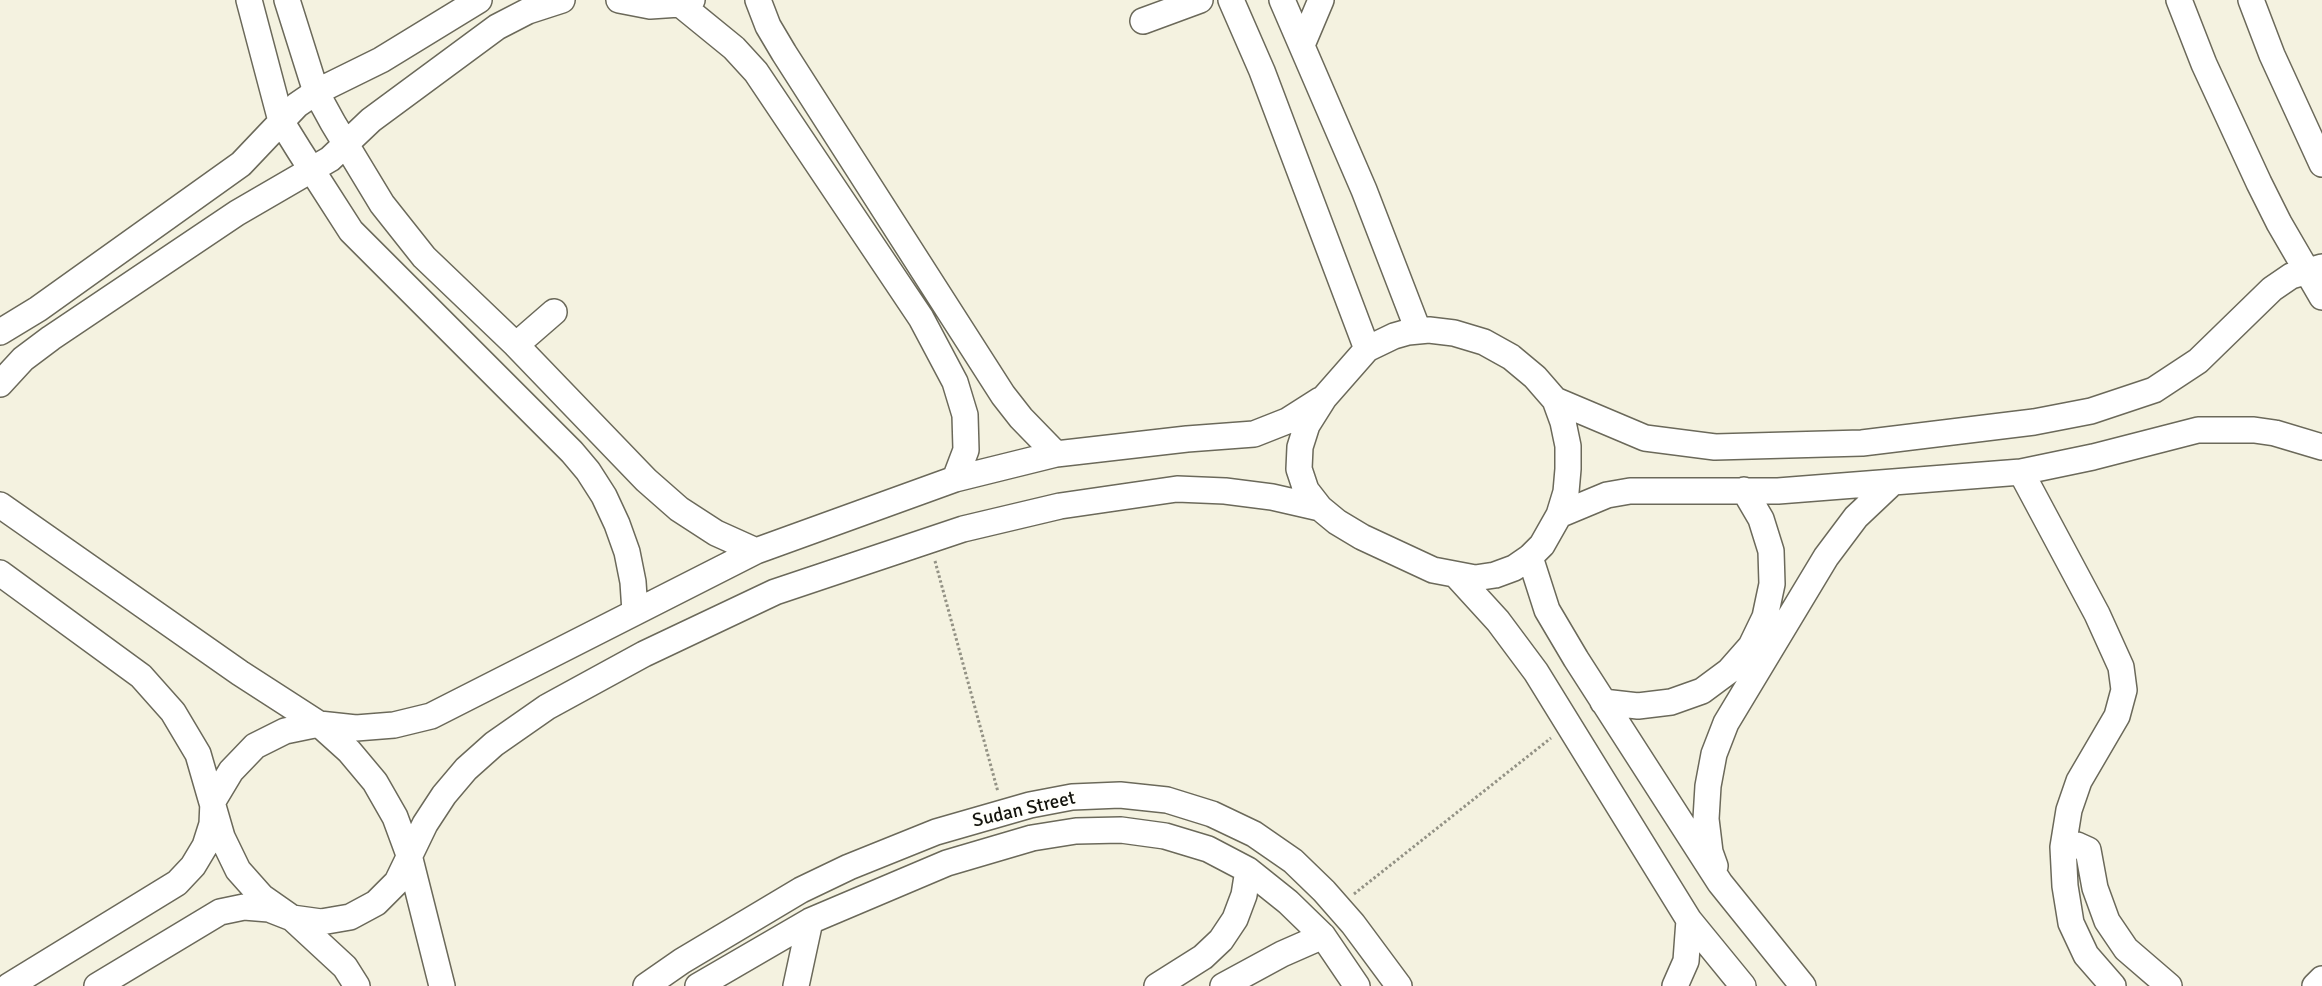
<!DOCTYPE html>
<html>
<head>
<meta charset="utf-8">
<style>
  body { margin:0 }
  canvas { display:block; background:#f4f2e0 }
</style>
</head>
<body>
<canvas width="2322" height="986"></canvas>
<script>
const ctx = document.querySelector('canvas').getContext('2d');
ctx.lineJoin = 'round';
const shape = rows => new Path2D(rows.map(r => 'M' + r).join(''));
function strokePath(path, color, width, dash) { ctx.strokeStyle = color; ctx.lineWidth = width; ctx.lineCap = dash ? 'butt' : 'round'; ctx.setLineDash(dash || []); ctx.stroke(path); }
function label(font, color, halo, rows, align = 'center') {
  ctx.font = font + ' Signika,sans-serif'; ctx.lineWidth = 4.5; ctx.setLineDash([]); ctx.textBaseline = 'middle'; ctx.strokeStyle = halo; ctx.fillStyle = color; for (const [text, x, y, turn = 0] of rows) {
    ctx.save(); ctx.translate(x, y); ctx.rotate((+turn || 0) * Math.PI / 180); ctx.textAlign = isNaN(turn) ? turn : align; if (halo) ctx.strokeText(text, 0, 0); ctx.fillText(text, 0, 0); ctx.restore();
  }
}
const path = shape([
  [935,561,998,792],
  [1354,894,1551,738]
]);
const minor = shape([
  [249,0,281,121,299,150,351,231,572,452,588,471,604,496,617,524,627,552,633,582,635,612],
  [287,0,316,92,333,123,382,204,424,257,516,345,646,480,679,509,716,533,756,551],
  [619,0,650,6,680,4,692,0],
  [758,0,768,26,784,53,1003,395,1021,418,1056,454],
  [1231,0,1262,71,1367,349],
  [1282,0,1364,190,1418,330],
  [2179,0,2204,64,2259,183,2279,223,2322,297],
  [2251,0,2272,55,2322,164],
  [680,4,734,48,756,72,921,318,955,382,965,415,966,450,955,479],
  [1143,21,1200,0],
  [1302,45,1321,0],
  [0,332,38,309,241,164,297,105,316,92,381,60,479,0],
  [516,345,554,312],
  [0,384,23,359,51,338,237,213,330,159,371,120,497,27,528,11,562,0],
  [1555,400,1645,438,1715,447,1862,443,2034,422,2091,411,2154,390,2198,361,2272,289,2291,276,2322,267],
  [2021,472,2097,614,2121,667,2124,690,2117,716,2079,781,2069,810,2063,847,2065,886,2071,923,2086,955,2113,986],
  [0,505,240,673,319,724,349,751,375,782,395,817,409,855,442,986],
  [1559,515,1566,492,1568,469,1568,446,1563,422,1555,400,1535,377,1511,357,1484,342,1454,333,1429,330,1408,332,1394,336,1367,349,1324,398,1307,425,1300,447,1299,469,1306,490,1320,508,1337,522,1362,537,1433,570,1475,578,1495,575,1514,568,1530,557,1542,545,1559,515,1607,495,1630,491,1778,491,2021,472,2093,457,2198,430,2254,430,2275,433,2322,447],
  [1530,557,1547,610,1576,659,1720,883,1803,986],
  [0,573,141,676,173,712,198,754,222,837,238,870,262,897,292,918,345,967,357,986],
  [1456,575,1498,621,1536,672,1689,920,1743,986],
  [1603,702,1638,706,1671,702,1702,691,1729,671,1751,646,1765,617,1772,584,1771,551,1761,519,1744,490],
  [2063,847,2077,845,2088,850,2095,888,2107,921,2126,949,2169,986],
  [1715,866,1710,852,1706,819,1708,786,1714,754,1726,723,1826,557,1856,517,1892,483],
  [9,986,177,883,193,866,205,846,212,824,213,801,231,771,255,746,285,731,319,724,356,728,394,725,431,716,756,551,955,479,1056,454,1187,439,1254,434,1287,421,1320,400],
  [97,986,220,912,244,907,269,909,292,918,321,922,350,917,376,903,397,882,425,824,444,795,466,769,494,744,547,707,644,654,775,592,963,529,1060,506,1177,489,1225,491,1272,497,1320,508],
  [646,986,682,961,801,890,849,867,936,832,1030,805,1072,797,1120,795,1167,800,1212,814,1254,834,1293,861,1324,891,1353,924,1399,986],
  [698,986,810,921,947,863,1032,838,1076,831,1121,830,1165,836,1208,849,1248,870,1288,902,1323,936,1357,986],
  [796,986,810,921],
  [1157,986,1203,957,1221,940,1235,919,1244,895,1248,870],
  [1223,986,1282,954,1323,936],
  [1675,986,1686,961,1689,920],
  [2315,986,2322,979]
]);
const streetNames = [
  ["Sudan Street",1024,810,-13]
];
strokePath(minor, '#6b695a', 28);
strokePath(path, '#939285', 3, [2.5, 2.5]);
strokePath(minor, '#fff', 25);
label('19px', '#13130d', '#fffffb', streetNames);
</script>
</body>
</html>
